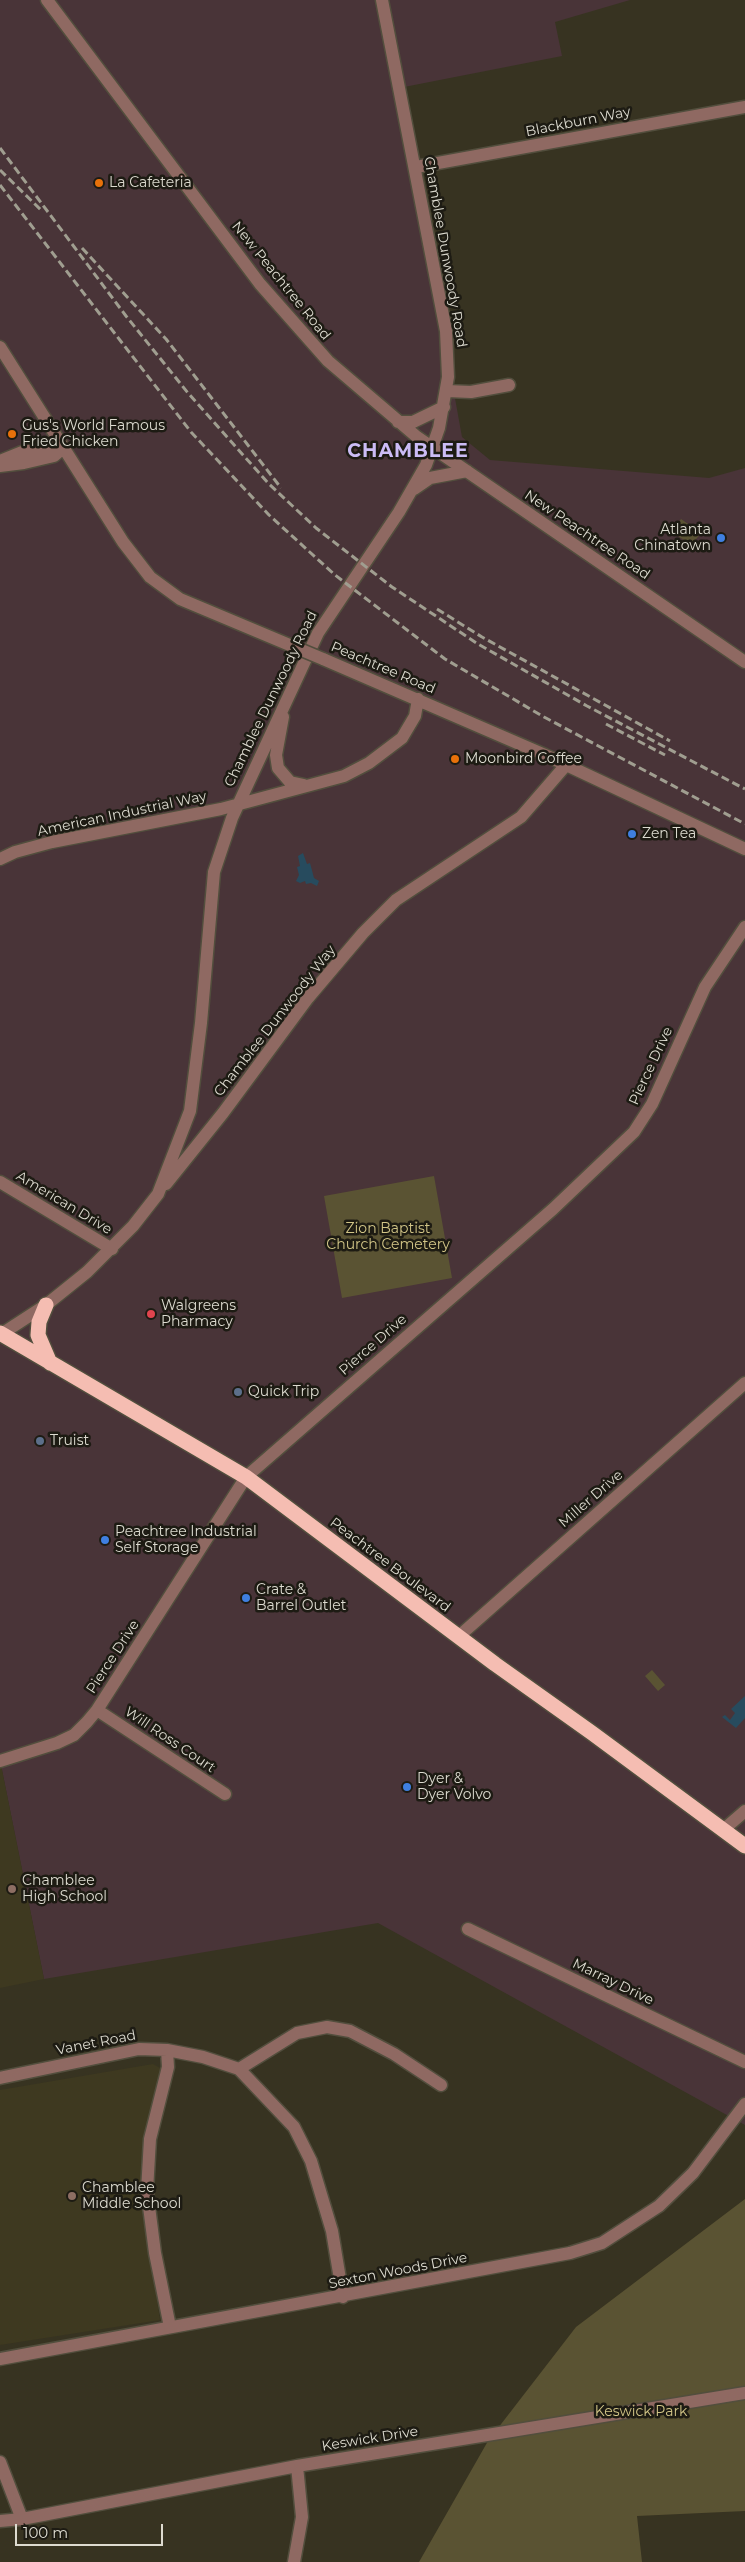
<!DOCTYPE html>
<html>
<head>
<meta charset="utf-8">
<style>
  body { margin:0 }
  #map { position:relative; width:745px; height:2562px; overflow:hidden; background:#373321; font-family:Montserrat,sans-serif }
  canvas { display:block }
  .scale { position:absolute; left:15px; top:2524px; width:148px; height:22px; box-sizing:border-box; border:2px solid #dddbd0; border-top:0; padding-left:6px; font-size:15px; line-height:18px; white-space:nowrap; color:#dddbd0; -webkit-text-stroke:4px #1d1b13; paint-order:stroke }
</style>
</head>
<body>
<div id="map">
<canvas width="745" height="2562"></canvas>
<div class="scale">100 m</div>
</div>
<script>
const ctx = document.querySelector('canvas').getContext('2d');
ctx.lineJoin = 'round';
function fillPath(path, color) { ctx.fillStyle = color; ctx.fill(path, 'evenodd'); }
const shape = rows => new Path2D(rows.map(r => 'M' + r).join(''));
function strokePath(path, color, width, dash) { ctx.strokeStyle = color; ctx.lineWidth = width; ctx.lineCap = dash ? 'butt' : 'round'; ctx.setLineDash(dash || []); ctx.stroke(path); }
function label(font, color, halo, rows, align = 'center') {
  ctx.font = font + ' Montserrat,sans-serif'; ctx.lineWidth = 5; ctx.setLineDash([]); ctx.textBaseline = 'middle'; ctx.strokeStyle = halo; ctx.fillStyle = color; for (const [text, x, y, turn = 0] of rows) {
    ctx.save(); ctx.translate(x, y); ctx.rotate((+turn || 0) * Math.PI / 180); ctx.textAlign = isNaN(turn) ? turn : align; if (halo) ctx.strokeText(text, 0, 0); ctx.fillText(text, 0, 0); ctx.restore();
  }
}
const commercial = shape([
  [0,0,630,0,555,22,562,56,399,88,462,437,490,460,709,478,745,468,745,2125,378,1923,44,1979,0,1760]
]);
const built = shape([
  [0,1760,44,1979,0,1988],
  [153,2064,162,2069,144,2212,160,2320,0,2345,0,2090]
]);
const green = shape([
  [681,519,701,533,693,543,690,544,672,532],
  [434,1176,452,1278,342,1298,324,1196],
  [652,1670,665,1685,658,1691,645,1676],
  [745,2199,745,2511,637,2516,642,2562,419,2562,488,2441,576,2327]
]);
const water = shape([
  [303,853,307,864,310,863,314,878,319,881,317,886,311,883,306,884,305,881,300,883,296,881,299,875,297,867,300,866,298,856],
  [745,1696,745,1718,736,1728,722,1717,725,1715,730,1720,735,1713,731,1709]
]);
const minor = shape([
  [47,0,260,284,328,361,417,437,745,662],
  [416,167,745,107],
  [0,347,123,542,150,577,180,599,292,646],
  [447,391,471,392,509,385],
  [398,422,413,422,444,407],
  [0,461,22,452,50,446,63,448],
  [0,466,24,463,54,456,63,448],
  [414,489,430,478,467,471],
  [323,659,545,755,745,849],
  [283,717,276,755,278,768,290,782,304,785],
  [0,859,15,852,52,842,221,809,344,776,369,763,402,738,415,716,418,699],
  [0,1182,112,1249],
  [166,1184,223,1113,308,998,363,933,396,900,521,817,566,765],
  [0,1335,46,1305,87,1272,133,1226,158,1194,190,1111,201,1023,214,872,232,818,318,633,399,512,426,465,439,428,448,377,446,331,382,0],
  [458,1637,745,1383],
  [97,1710,225,1794],
  [0,1761,57,1743,74,1735,87,1722,97,1710,246,1477,553,1209,634,1132,652,1104,705,987,745,927],
  [723,1830,745,1811],
  [468,1929,745,2062],
  [167,2050,168,2067,150,2139,147,2191,155,2253,170,2327],
  [239,2069,297,2033,327,2027,350,2031,394,2054,441,2085],
  [0,2078,139,2049,167,2050,203,2057,239,2069,294,2127,311,2161,332,2231,343,2297],
  [0,2359,570,2253,602,2243,659,2206,693,2173,745,2104],
  [0,2462,22,2519],
  [0,2521,22,2519,297,2466,745,2393],
  [294,2562,302,2517,297,2466]
]);
const highway = shape([
  [46,1305,39,1322,38,1335,50,1363],
  [0,1333,246,1477,495,1664,592,1733,745,1846]
]);
const rail = shape([
  [0,148,126,316,188,393,268,483,316,528,392,587,478,644,587,706,745,789],
  [0,170,41,210],
  [0,185,191,432,269,515,335,575,445,659,544,717,745,824],
  [82,248,166,339,281,488],
  [437,609,482,637,670,741],
  [606,724,665,755]
]);
const minorBridge = shape([
  [292,646,323,659]
]);
const markers = [
  [99,183,5,"#e8710a"],
  [12,434,5,"#e8710a"],
  [721,538,5,"#3f7fe0"],
  [455,759,5,"#e8710a"],
  [632,834,5,"#3f7fe0"],
  [151,1314,5,"#e0444e"],
  [238,1392,5,"#5c6f8a"],
  [40,1441,5,"#5c6f8a"],
  [105,1540,5,"#3f7fe0"],
  [246,1598,5,"#3f7fe0"],
  [407,1787,5,"#3f7fe0"],
  [12,1889,5,"#8d6e63"],
  [72,2196,5,"#8d6e63"]
];
const streetNames = [
  ["Blackburn Way",578,122,-11],
  ["Chamblee Dunwoody Road",445,252,80],
  ["New Peachtree Road",281,281,51],
  ["New Peachtree Road",587,535,34],
  ["Peachtree Road",383,668,23],
  ["Chamblee Dunwoody Road",271,699,-64],
  ["American Industrial Way",122,814,-12],
  ["Chamblee Dunwoody Way",275,1021,-52],
  ["Pierce Drive",651,1066,-65],
  ["American Drive",64,1203,31],
  ["Pierce Drive",373,1345,-41],
  ["Miller Drive",591,1499,-41],
  ["Peachtree Boulevard",390,1565,37],
  ["Pierce Drive",113,1657,-57],
  ["Will Ross Court",170,1740,34],
  ["Marray Drive",613,1982,26],
  ["Vanet Road",96,2043,-11],
  ["Sexton Woods Drive",398,2271,-11],
  ["Keswick Drive",370,2439,-9]
];
const poiNames = [
  ["La Cafeteria",109,183],
  ["Gus's World Famous",22,426],
  ["Fried Chicken",22,442],
  ["Atlanta",711,530,"right"],
  ["Chinatown",711,546,"right"],
  ["Moonbird Coffee",465,759],
  ["Zen Tea",642,834],
  ["Walgreens",161,1306],
  ["Pharmacy",161,1322],
  ["Quick Trip",248,1392],
  ["Truist",50,1441],
  ["Peachtree Industrial",115,1532],
  ["Self Storage",115,1548],
  ["Crate &",256,1590],
  ["Barrel Outlet",256,1606],
  ["Dyer &",417,1779],
  ["Dyer Volvo",417,1795],
  ["Chamblee",22,1881],
  ["High School",22,1897],
  ["Chamblee",82,2188],
  ["Middle School",82,2204]
];
const parkNames = [
  ["Zion Baptist",388,1229],
  ["Church Cemetery",388,1245],
  ["Keswick Park",641,2412]
];
const districtNames = [
  ["CHAMBLEE",408,451]
];
fillPath(commercial, '#493438');
fillPath(built, '#3e3920');
fillPath(green, '#5a5333');
fillPath(water, '#274b5e');
strokePath(minor, '#524e3d', 15);
strokePath(highway, '#524e3d', 18);
strokePath(minor, '#8f6962', 12);
strokePath(highway, '#f5bdb2', 15);
strokePath(rail, '#a09e90', 3, [8, 4]);
strokePath(minorBridge, '#524e3d', 15, []);
strokePath(minorBridge, '#8f6962', 12);
for (const [x, y, r, color] of markers) { const dot = new Path2D(); dot.arc(x, y, r, 0, 2 * Math.PI); ctx.fillStyle = color; ctx.fill(dot); strokePath(dot, '#1d1b13', 2); }
label('14px', '#dddbd0', '#1d1b13', streetNames);
label('14px', '#dddbd0', '#1d1b13', poiNames, 'left');
label('14px', '#d2c587', '#1d1b13', parkNames);
ctx.letterSpacing = '1px';
label('bold 19px', '#cbbcf5', '#1d1b13', districtNames);
ctx.letterSpacing = '0px';
</script>
</body>
</html>
